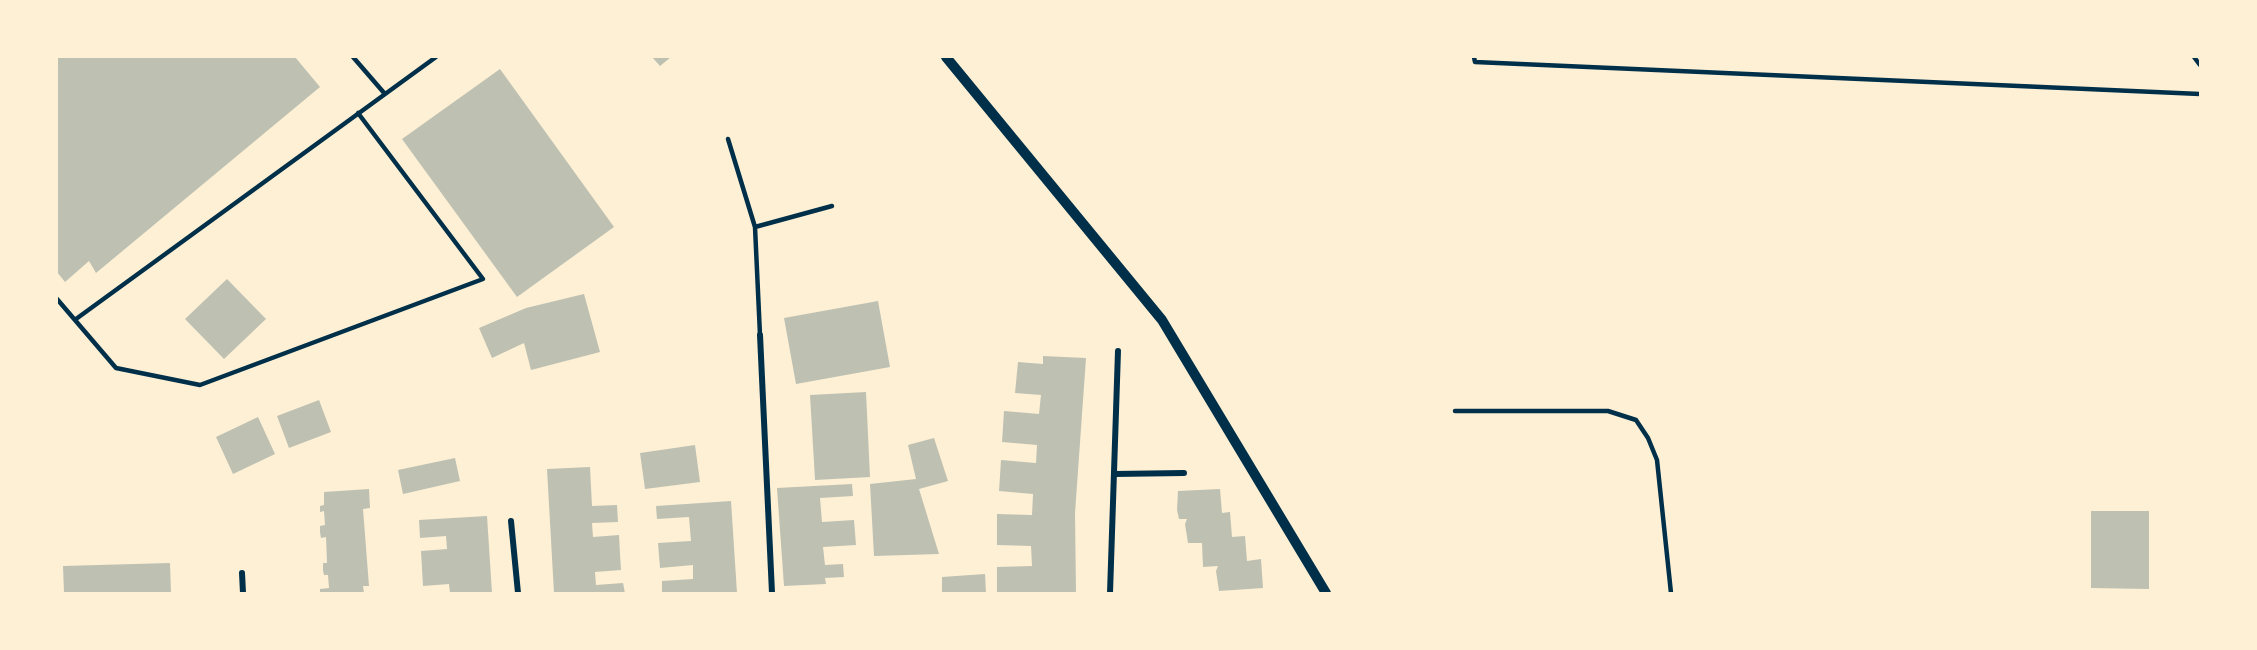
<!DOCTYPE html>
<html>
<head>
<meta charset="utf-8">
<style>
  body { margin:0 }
  #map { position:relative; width:2257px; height:650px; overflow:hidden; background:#fdf0d5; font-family:"Titillium Web",sans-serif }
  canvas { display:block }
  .frame { position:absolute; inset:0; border:58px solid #fdf0d5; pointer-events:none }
</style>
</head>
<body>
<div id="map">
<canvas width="2257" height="650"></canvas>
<div class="frame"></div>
</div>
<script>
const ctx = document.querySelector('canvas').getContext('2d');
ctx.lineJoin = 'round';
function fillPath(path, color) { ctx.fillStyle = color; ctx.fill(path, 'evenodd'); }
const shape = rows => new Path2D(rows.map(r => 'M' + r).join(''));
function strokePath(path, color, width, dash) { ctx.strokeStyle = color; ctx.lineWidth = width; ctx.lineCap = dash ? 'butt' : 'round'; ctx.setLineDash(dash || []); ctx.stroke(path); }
const building = shape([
  [57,57,295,57,320,87,96,273,89,261,65,282,57,272],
  [652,57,671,57,660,66],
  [500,69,614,227,517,297,402,139],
  [227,279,266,319,224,359,185,319],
  [584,294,600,352,531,370,524,343,492,358,479,328,526,308],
  [878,301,890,367,796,384,784,318],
  [1043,356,1086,358,1075,513,1076,593,997,593,997,567,1032,566,1031,546,997,545,997,514,1032,515,1033,494,999,491,1000,476,1001,460,1036,463,1037,445,1002,442,1003,427,1004,411,1039,414,1041,395,1015,393,1018,362,1043,364],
  [866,392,870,477,815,480,810,395],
  [319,400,331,432,289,448,277,416],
  [258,417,275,454,233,474,216,437],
  [934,438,948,481,919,489,939,554,874,556,870,484,916,479,908,445],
  [695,445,700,482,645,489,640,453],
  [455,458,460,481,403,494,398,470],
  [590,467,592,506,617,505,618,522,592,523,593,537,619,535,620,554,621,570,595,572,596,585,623,583,625,593,554,593,547,469],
  [852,484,853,496,820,498,822,522,854,520,856,545,823,547,825,565,843,564,844,577,825,578,826,584,784,586,777,488],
  [369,489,370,508,363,509,369,586,363,586,364,593,320,593,320,589,329,588,328,575,324,575,323,570,323,563,327,563,326,537,321,538,320,532,320,526,325,525,324,511,320,512,320,506,324,505,324,492],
  [1220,489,1222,513,1230,512,1232,537,1245,536,1247,561,1261,559,1263,588,1219,591,1216,571,1218,566,1203,567,1202,543,1188,543,1185,524,1187,519,1179,519,1177,510,1178,491],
  [731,501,737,593,662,593,662,581,693,579,693,565,660,568,658,543,691,541,689,517,657,519,656,506],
  [2091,511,2149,511,2149,589,2091,588],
  [487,516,492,593,450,593,449,584,423,586,421,551,447,549,446,536,420,538,419,520],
  [170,563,171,593,64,593,63,566],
  [985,574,986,593,942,593,942,577]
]);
const service = shape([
  [353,57,385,94],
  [1474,57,1475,62,2200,94],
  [2194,57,2200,65],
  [728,139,755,227,760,335],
  [755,227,832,206],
  [57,299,116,368,200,385,483,279,358,113],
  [76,319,436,57],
  [1455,411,1608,411,1636,420,1648,438,1657,460,1671,593]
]);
const minor = shape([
  [760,335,772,593],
  [1114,474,1184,473],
  [511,521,518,593],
  [242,573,243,593],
  [1110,593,1118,351]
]);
const tertiary = shape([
  [946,57,1162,320,1326,593]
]);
fillPath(building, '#bec0b2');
strokePath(service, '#003049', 4.5);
strokePath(minor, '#003049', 6);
strokePath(tertiary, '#003049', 10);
</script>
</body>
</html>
